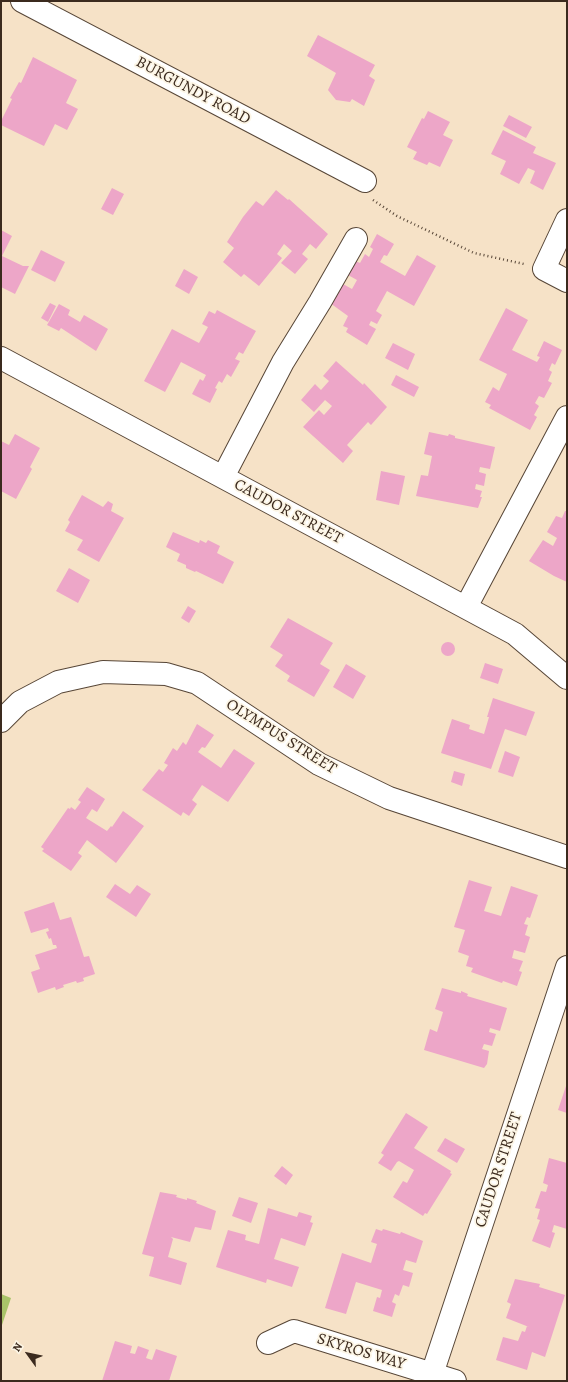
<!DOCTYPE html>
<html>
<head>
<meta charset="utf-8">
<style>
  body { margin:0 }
  #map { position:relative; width:568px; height:1382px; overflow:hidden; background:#f6e2c7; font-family:Alegreya,serif }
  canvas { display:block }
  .frame { position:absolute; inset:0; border:2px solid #3b2a1e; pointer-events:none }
  .north { position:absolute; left:8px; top:1334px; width:40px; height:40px; -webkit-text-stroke:3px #fcf5e5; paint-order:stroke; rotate:303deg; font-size:11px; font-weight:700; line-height:16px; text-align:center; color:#3b2a1e }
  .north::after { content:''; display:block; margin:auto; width:14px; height:18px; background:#3b2a1e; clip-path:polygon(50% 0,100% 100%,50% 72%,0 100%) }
</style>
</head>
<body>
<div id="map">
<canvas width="568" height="1382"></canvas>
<div class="frame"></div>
<div class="north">N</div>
</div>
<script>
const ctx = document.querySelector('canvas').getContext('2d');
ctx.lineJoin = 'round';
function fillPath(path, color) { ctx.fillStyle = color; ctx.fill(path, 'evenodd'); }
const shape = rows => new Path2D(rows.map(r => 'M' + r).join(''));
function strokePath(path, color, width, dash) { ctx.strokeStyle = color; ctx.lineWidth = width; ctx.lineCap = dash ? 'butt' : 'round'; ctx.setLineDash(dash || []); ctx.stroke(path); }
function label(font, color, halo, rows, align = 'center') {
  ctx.font = font + ' Alegreya,serif'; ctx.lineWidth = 3.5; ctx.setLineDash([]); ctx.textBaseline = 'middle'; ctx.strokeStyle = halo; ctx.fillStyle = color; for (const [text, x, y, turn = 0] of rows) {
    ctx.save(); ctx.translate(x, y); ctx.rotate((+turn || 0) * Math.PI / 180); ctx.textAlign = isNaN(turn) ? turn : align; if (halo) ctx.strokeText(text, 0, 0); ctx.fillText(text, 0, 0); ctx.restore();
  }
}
const green = shape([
  [1,1294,11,1298,1,1328]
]);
const building = shape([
  [318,35,375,65,369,76,375,80,364,106,352,99,350,102,336,100,328,90,336,73,307,56],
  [33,57,77,80,66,103,78,109,67,130,55,124,44,146,1,125,1,121,12,99,10,98,19,82,21,83],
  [428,111,450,122,443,135,453,140,440,167,429,162,427,165,413,159,417,152,407,147,422,118,424,119],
  [509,115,532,127,526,138,503,126],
  [503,130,536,147,533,153,556,163,543,190,530,183,535,171,528,168,519,184,500,174,506,161,491,154],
  [112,188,124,194,113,215,101,209],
  [276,190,288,200,289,199,328,234,316,249,310,244,302,254,308,259,295,274,281,263,292,251,284,244,277,254,282,258,259,286,244,274,241,277,223,262,234,248,227,242,243,217,256,201,263,206],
  [1,230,12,236,2,256,23,266,29,266,15,294,1,287],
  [377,234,394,244,387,256,384,255,380,262,405,276,417,255,436,266,414,306,387,291,376,311,382,315,377,324,371,321,369,325,376,329,367,345,346,332,348,328,343,326,348,316,330,303,343,284,352,289,357,280,348,275,355,261,360,263,365,254,369,257,373,249,370,247],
  [41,250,65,262,55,282,31,270],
  [184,269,198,277,189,294,175,286],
  [50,303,56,306,48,322,41,318],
  [59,304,70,310,68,315,80,322,84,315,108,329,96,351,61,328,59,331,47,325],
  [506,308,528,320,512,350,537,362,540,357,537,356,544,341,562,350,555,365,552,363,549,370,552,372,548,381,552,383,544,398,539,396,535,403,539,406,534,415,537,417,530,430,489,408,491,405,485,402,493,387,499,391,507,374,479,360],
  [217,310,256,331,243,354,239,352,235,359,240,361,231,377,227,374,222,383,219,381,215,388,217,389,210,403,192,394,200,379,203,381,206,375,181,362,165,392,144,381,172,329,199,343,208,327,202,324,209,311,215,314],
  [393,343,415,354,408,370,385,358],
  [336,361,363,385,364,383,387,407,371,425,368,422,347,445,353,451,343,463,303,427,319,410,324,415,332,406,325,400,314,412,301,400,315,384,321,390,329,381,323,376],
  [396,375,419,387,414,397,391,385],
  [429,432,448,436,449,434,455,436,455,438,495,447,490,469,480,467,479,472,486,474,484,486,476,484,475,489,482,491,480,497,482,497,478,508,416,496,421,475,428,476,432,456,424,454],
  [15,434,40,448,30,467,32,469,16,499,1,491,1,441,9,445],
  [381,471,405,476,399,505,376,500],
  [82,495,103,507,108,501,113,504,111,511,124,518,99,562,77,550,83,540,65,531,70,522,68,520],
  [565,511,567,511,567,582,554,576,529,561,543,540,553,546,557,538,547,532,556,516,562,518],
  [173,532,199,543,200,540,206,543,208,540,220,546,217,553,234,562,223,584,196,571,195,572,186,568,186,565,177,561,180,554,166,547],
  [69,568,90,580,78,603,56,591],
  [188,606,196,611,189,623,181,618],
  [288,618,333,643,320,664,330,670,314,697,287,681,290,676,275,666,283,655,270,647],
  '441 649a7 7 0 1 1 14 0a7 7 0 1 1-14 0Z',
  [485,663,503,669,498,684,480,678],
  [346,664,366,676,353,699,333,687],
  [493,698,535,712,526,736,505,729,491,769,441,753,452,719,470,725,469,729,484,734,489,717,487,717],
  [197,724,214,735,205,748,202,747,198,752,221,768,234,749,255,763,228,802,202,785,192,800,197,804,189,816,183,812,181,816,142,790,159,769,163,772,168,765,164,763,173,748,177,751,183,742,186,745],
  [505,751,520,757,513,777,498,772],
  [454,771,465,774,462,786,451,782],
  [87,787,105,799,97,812,92,809,86,818,107,831,111,826,112,827,123,811,144,826,116,863,87,840,78,853,82,856,71,871,42,851,44,849,41,847,68,808,70,809,71,807,75,810,81,802,78,800],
  [469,880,492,887,484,911,501,916,511,886,538,895,530,918,527,917,524,924,528,925,525,935,530,937,525,953,514,950,512,958,523,961,519,971,522,972,517,986,503,981,502,983,471,972,473,968,466,966,469,956,458,952,465,930,454,927],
  [115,884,130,894,137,885,151,894,136,917,106,897],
  [54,902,60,920,71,917,84,957,89,956,95,974,83,978,84,981,77,983,76,981,63,985,64,987,56,990,55,987,38,993,31,972,40,969,35,955,57,948,56,945,53,945,51,938,49,939,46,932,49,931,48,928,31,933,24,912],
  [442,988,461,993,461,991,468,994,467,996,507,1008,500,1031,490,1028,489,1032,496,1034,492,1046,484,1044,482,1049,489,1051,487,1064,484,1068,424,1050,430,1029,437,1032,443,1012,435,1009],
  [567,1083,567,1113,558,1110],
  [406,1113,428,1127,414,1148,451,1171,450,1173,452,1174,427,1214,425,1213,423,1216,393,1197,403,1181,407,1183,414,1170,399,1161,397,1162,391,1171,378,1163,384,1155,381,1153],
  [445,1138,465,1149,457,1163,437,1151],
  [549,1158,567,1163,567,1229,554,1225,552,1232,555,1233,550,1248,532,1241,540,1220,537,1219,540,1209,535,1208,541,1191,546,1192,548,1185,543,1183],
  [282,1166,293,1175,286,1185,274,1176],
  [160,1192,177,1195,176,1197,187,1200,187,1198,197,1201,196,1203,216,1211,211,1230,195,1227,190,1242,171,1237,173,1239,168,1257,187,1263,181,1285,149,1276,154,1257,142,1254],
  [239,1197,258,1203,251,1223,232,1216],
  [268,1208,297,1217,299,1212,312,1216,310,1222,313,1223,305,1246,281,1238,274,1259,299,1267,292,1287,267,1279,266,1283,216,1267,228,1230,246,1235,245,1240,259,1244],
  [376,1229,382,1231,383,1229,400,1234,401,1232,423,1241,416,1263,406,1260,403,1270,413,1273,409,1287,403,1285,399,1296,395,1294,392,1302,396,1304,392,1317,373,1311,377,1297,380,1298,382,1290,356,1282,346,1314,325,1308,342,1253,371,1263,377,1244,371,1242],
  [515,1279,540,1284,539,1287,565,1295,545,1357,532,1352,527,1370,496,1360,503,1337,518,1341,522,1331,525,1332,527,1326,529,1327,506,1318,511,1304,507,1302],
  [115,1341,132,1346,130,1353,135,1354,138,1346,149,1350,146,1358,152,1360,156,1349,177,1356,169,1381,102,1381]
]);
const path = shape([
  [373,200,397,216,474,253,524,264]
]);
const minor = shape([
  [22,1,365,181],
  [567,220,544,269,567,281],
  [1,358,515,634,567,678],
  [223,477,283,362,320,302,356,239],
  [466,607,567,417],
  [1,721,20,702,58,682,103,672,166,674,197,683,319,764,389,798,567,857],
  [268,1343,294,1331,455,1381],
  [432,1374,567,967]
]);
const streetNames = [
  ["BURGUNDY ROAD",193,91,28],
  ["CAUDOR STREET",288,512,28],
  ["OLYMPUS STREET",281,737,32],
  ["CAUDOR STREET",499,1170,-72],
  ["SKYROS WAY",361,1352,17]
];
fillPath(green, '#a9c369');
fillPath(building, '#eda6c8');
strokePath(minor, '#574637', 24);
strokePath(path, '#574637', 2.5, [1, 3]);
strokePath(minor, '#fff', 22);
label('16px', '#3b2a1e', '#fcf5e5', streetNames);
</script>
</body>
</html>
